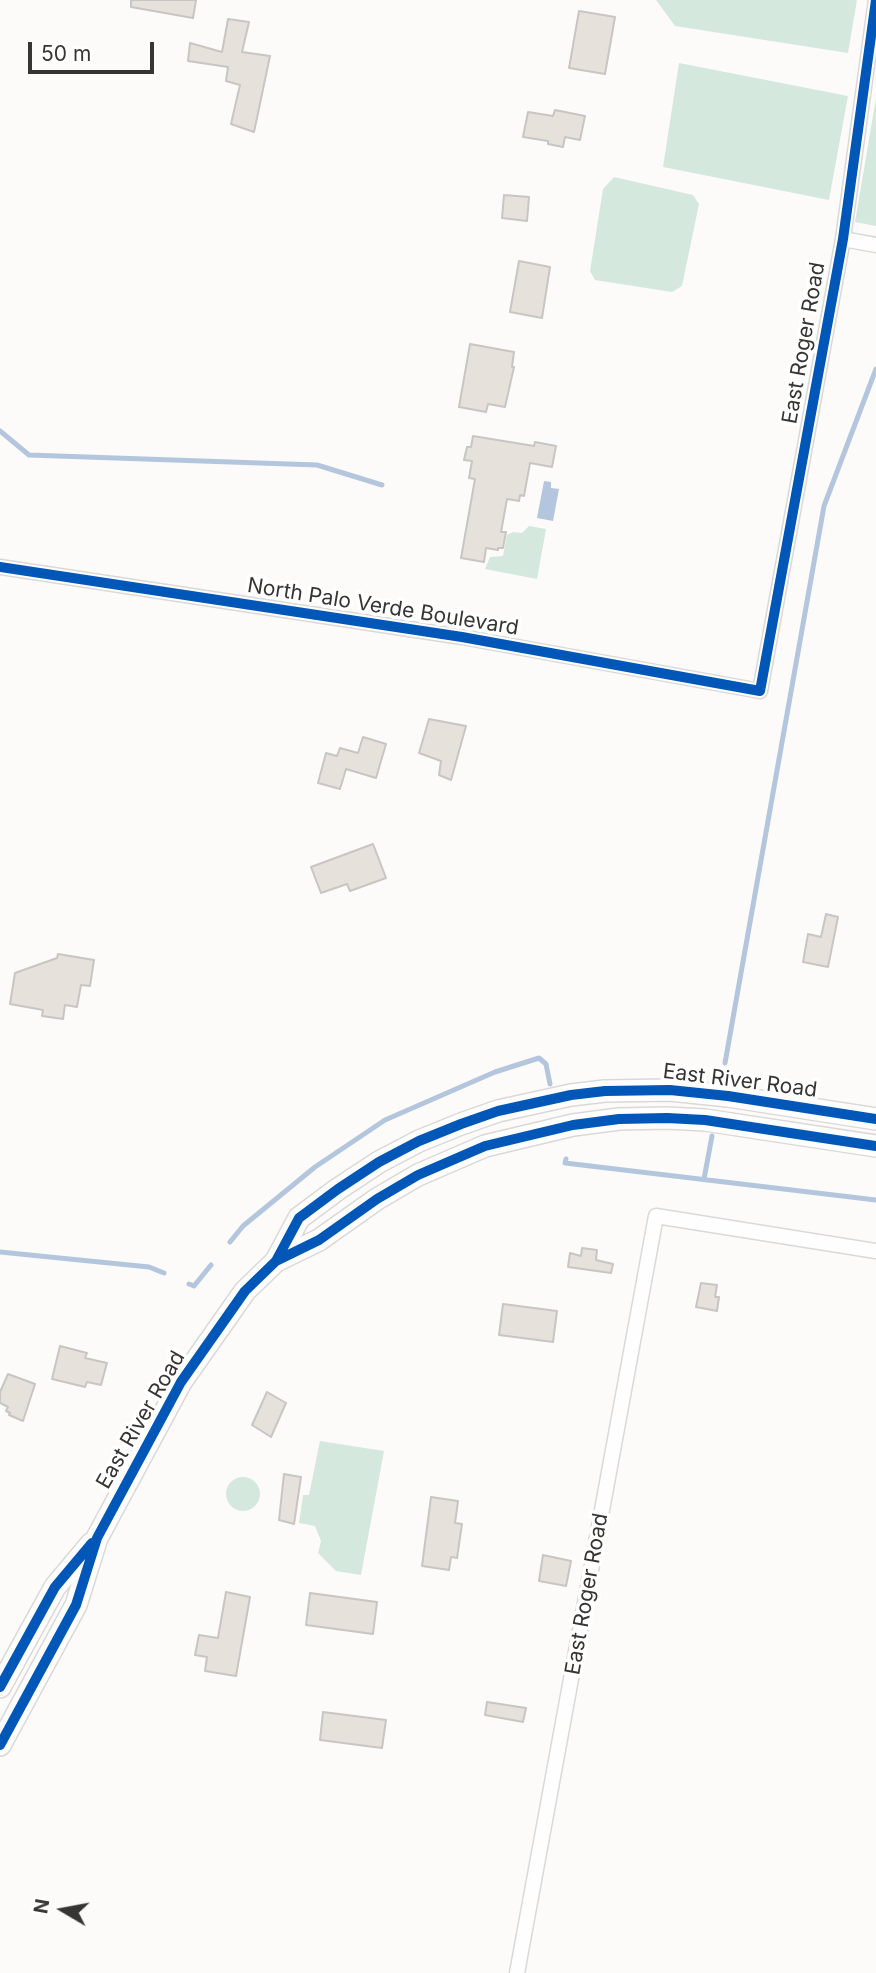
<!DOCTYPE html>
<html>
<head>
<meta charset="utf-8">
<style>
  body { margin:0 }
  #map { position:relative; width:876px; height:1973px; overflow:hidden; background:#fdfbf9; font-family:Inter,sans-serif }
  canvas { display:block }
  .north { position:absolute; left:28px; top:1875px; width:70px; height:70px; -webkit-text-stroke:5px #fff; paint-order:stroke; rotate:280deg; font-size:19px; font-weight:700; line-height:28px; text-align:center; color:#363534 }
  .north::after { content:''; display:block; margin:auto; width:24px; height:32px; background:#363534; clip-path:polygon(50% 0,100% 100%,50% 72%,0 100%) }
  .scale { position:absolute; left:28px; top:42px; width:126px; height:32px; box-sizing:border-box; border:4px solid #363534; border-top:0; padding-left:9px; font-size:21px; line-height:24px; white-space:nowrap; color:#363534; -webkit-text-stroke:5px #fff; paint-order:stroke }
</style>
</head>
<body>
<div id="map">
<canvas width="876" height="1973"></canvas>
<div class="north">N</div>
<div class="scale">50 m</div>
</div>
<script>
const ctx = document.querySelector('canvas').getContext('2d');
ctx.lineJoin = 'round';
function fillPath(path, color) { ctx.fillStyle = color; ctx.fill(path, 'evenodd'); }
const shape = rows => new Path2D(rows.map(r => 'M' + r).join(''));
function strokePath(path, color, width, dash) { ctx.strokeStyle = color; ctx.lineWidth = width; ctx.lineCap = dash ? 'butt' : 'round'; ctx.setLineDash(dash || []); ctx.stroke(path); }
function label(font, color, halo, rows, align = 'center') {
  ctx.font = font + ' Inter,sans-serif'; ctx.lineWidth = 7; ctx.setLineDash([]); ctx.textBaseline = 'middle'; ctx.strokeStyle = halo; ctx.fillStyle = color; for (const [text, x, y, turn = 0] of rows) {
    ctx.save(); ctx.translate(x, y); ctx.rotate((+turn || 0) * Math.PI / 180); ctx.textAlign = isNaN(turn) ? turn : align; if (halo) ctx.strokeText(text, 0, 0); ctx.fillText(text, 0, 0); ctx.restore();
  }
}
const green = shape([
  [656,0,857,0,848,53,675,26],
  [679,63,848,96,829,200,663,167],
  [876,98,876,226,855,222],
  [614,177,693,195,699,204,682,286,672,292,595,280,590,271,603,189],
  [529,526,546,529,537,579,485,569,490,557,503,556,507,535,513,532,522,533],
  [320,1441,384,1451,361,1575,336,1571,318,1553,321,1541,315,1526,299,1523,303,1495,309,1495],
  '226 1494a17 17 0 1 1 34 0a17 17 0 1 1-34 0Z'
]);
const water = shape([
  [544,481,551,482,551,488,559,489,553,521,537,518]
]);
const stream = shape([
  [0,431,29,455,317,465,382,485],
  [725,1063,824,506,876,369],
  [566,1159,565,1163,876,1200],
  [704,1179,712,1136],
  [230,1242,243,1226,315,1167,385,1120,495,1072,539,1058,546,1064,550,1084],
  [0,1252,149,1267,164,1273],
  [189,1284,194,1286,211,1265]
]);
const building = shape([
  [131,0,196,0,193,18,131,7,131,0],
  [579,11,615,17,605,74,569,68,579,11],
  [228,19,249,22,242,52,270,56,254,132,231,124,240,85,226,81,228,67,188,61,190,43,222,52,228,19],
  [555,110,585,116,580,140,565,137,563,147,548,144,548,141,523,137,528,112,553,116,555,110],
  [504,195,529,197,527,221,502,218,504,195],
  [519,261,550,267,542,318,510,312,519,261],
  [470,344,514,352,512,367,514,367,505,407,488,404,486,412,459,407,470,344],
  [473,436,534,446,535,442,556,446,552,467,530,463,524,496,520,495,519,501,507,499,501,532,506,532,503,548,498,548,498,550,486,548,484,562,461,558,475,479,469,478,472,461,464,460,467,447,471,447,473,436],
  [429,719,466,726,451,780,439,775,441,761,419,753,429,719],
  [363,737,386,744,376,778,346,769,340,789,318,783,326,753,337,756,340,748,358,753,363,737],
  [373,844,386,878,350,891,347,884,321,893,311,867,373,844],
  [826,914,838,917,828,967,803,962,808,934,821,937,826,914],
  [58,954,94,960,90,986,81,985,77,1007,65,1005,63,1019,42,1016,43,1010,10,1004,15,973,57,958,58,954],
  [582,1248,597,1250,596,1260,613,1264,611,1273,568,1267,570,1253,581,1256,582,1248],
  [701,1283,717,1285,715,1297,719,1297,717,1311,696,1307,701,1283],
  [503,1304,557,1311,553,1342,499,1335,503,1304],
  [60,1346,87,1353,85,1358,107,1363,101,1385,87,1382,85,1387,52,1379,60,1346],
  [8,1374,35,1384,23,1421,9,1415,10,1413,6,1411,8,1407,0,1403,0,1392,8,1374],
  [267,1392,286,1403,271,1437,252,1425,267,1392],
  [284,1474,301,1477,294,1524,279,1520,284,1474],
  [431,1497,458,1501,455,1523,462,1524,457,1558,451,1557,449,1570,422,1566,431,1497],
  [543,1555,571,1561,566,1586,539,1581,543,1555],
  [226,1592,250,1597,236,1676,205,1671,207,1657,195,1655,199,1635,218,1638,226,1592],
  [310,1593,377,1602,373,1634,306,1625,310,1593],
  [487,1702,526,1708,523,1722,485,1715,487,1702],
  [323,1712,386,1720,382,1748,320,1740,323,1712]
]);
const street = shape([
  [843,239,876,245],
  [0,567,462,637,760,691,843,239,876,0],
  [517,1973,656,1216,876,1251]
]);
const primary = shape([
  [276,1261,319,1240,377,1199,418,1175,485,1146,573,1125,619,1119,667,1118,705,1120,876,1146],
  [0,1687,55,1587,91,1544],
  [0,1745,76,1605,97,1538,181,1382,245,1291,276,1261,299,1218,338,1189,379,1162,419,1141,461,1124,498,1111,571,1095,605,1091,670,1090,728,1096,876,1119]
]);
const cycleway = shape([
  [0,567,462,637,760,691,843,239,876,0],
  [276,1261,319,1240,377,1199,418,1175,485,1146,573,1125,619,1119,667,1118,705,1120,876,1146],
  [0,1687,55,1587,92,1543],
  [0,1745,76,1605,97,1538,181,1382,245,1291,276,1261,299,1218,338,1189,379,1162,419,1141,461,1124,498,1111,571,1095,605,1091,670,1090,728,1096,876,1119]
]);
const streetNames = [
  ["East Roger Road",804,343,-80],
  ["North Palo Verde Boulevard",383,607,9],
  ["East River Road",740,1081,7],
  ["East River Road",141,1420,-60],
  ["East Roger Road",587,1594,-80]
];
fillPath(green, '#d5e8de');
fillPath(water, '#b4c6dd');
strokePath(stream, '#b4c6dd', 5);
fillPath(building, '#e7e1db');
strokePath(building, '#c7c6c4', 2);
strokePath(street, '#dad9d7', 17);
strokePath(primary, '#dad9d7', 24);
strokePath(street, '#fffefe', 14);
strokePath(primary, '#fffefe', 21);
strokePath(cycleway, '#0057b8', 10);
label('21px', '#363534', '#fff', streetNames);
</script>
</body>
</html>
